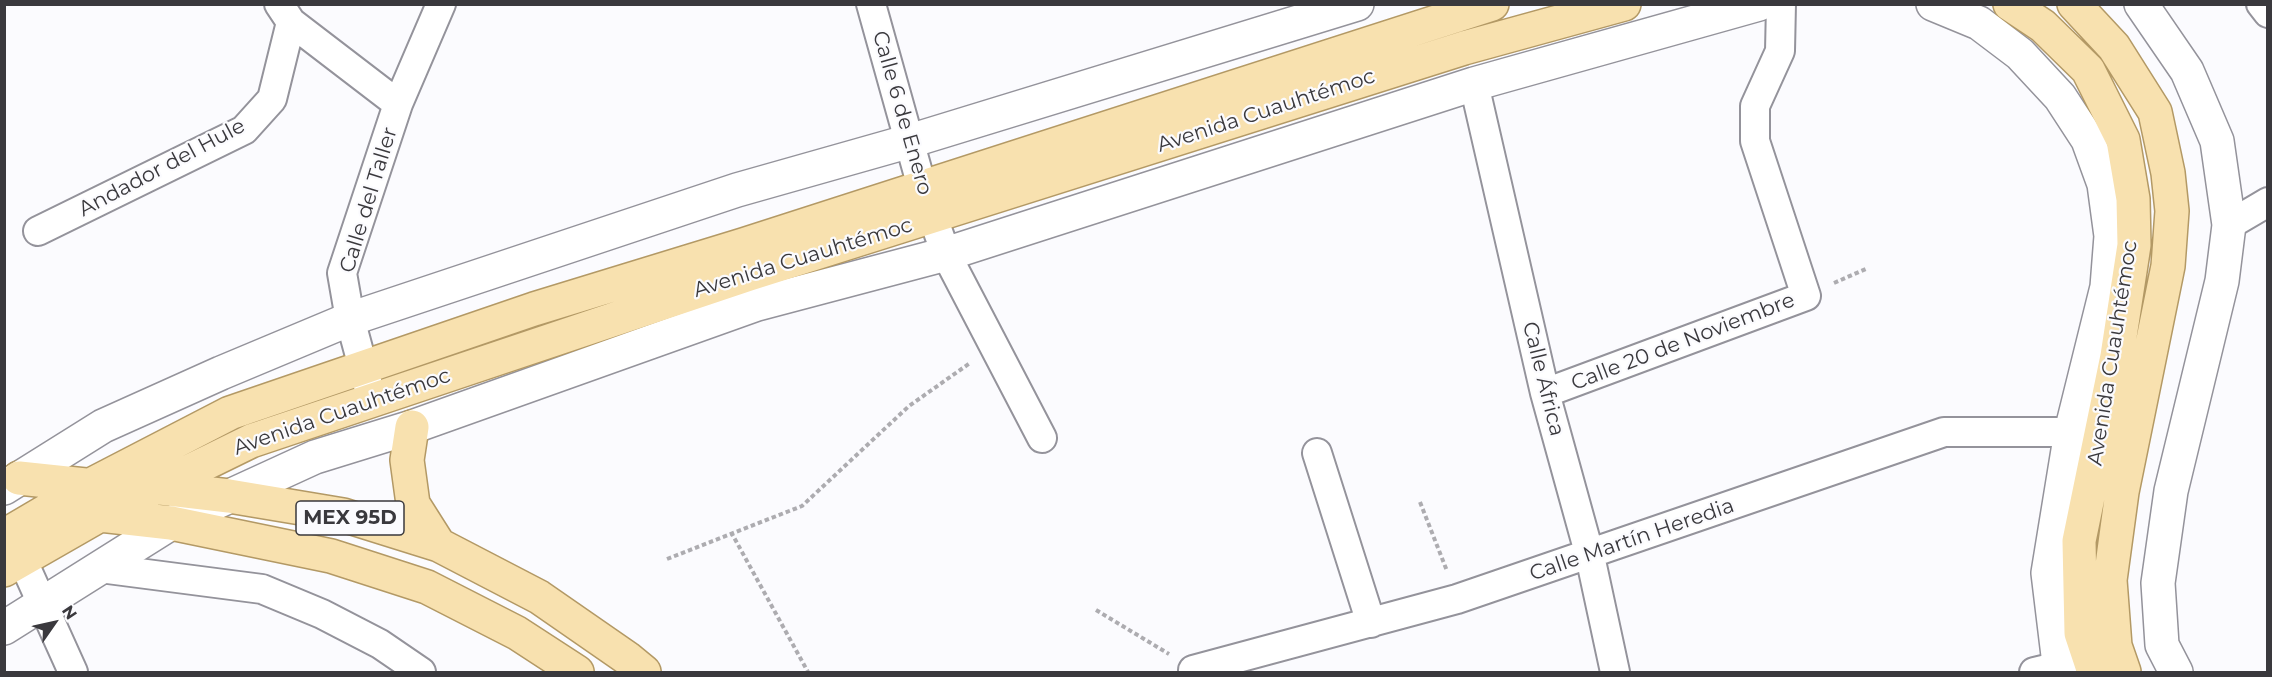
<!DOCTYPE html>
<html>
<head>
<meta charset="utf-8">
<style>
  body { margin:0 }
  #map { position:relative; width:2272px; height:677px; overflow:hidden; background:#fbfbfe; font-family:Montserrat,sans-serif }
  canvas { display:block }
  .frame { position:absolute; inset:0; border:6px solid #3a393d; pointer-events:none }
  .north { position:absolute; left:24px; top:593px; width:60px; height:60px; -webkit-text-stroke:4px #fbfbfe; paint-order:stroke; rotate:56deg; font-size:16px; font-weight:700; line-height:24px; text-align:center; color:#3a393d }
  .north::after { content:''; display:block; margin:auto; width:21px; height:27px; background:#3a393d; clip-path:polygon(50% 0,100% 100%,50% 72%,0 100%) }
</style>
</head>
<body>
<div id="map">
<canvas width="2272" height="677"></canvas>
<div class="frame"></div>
<div class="north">N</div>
</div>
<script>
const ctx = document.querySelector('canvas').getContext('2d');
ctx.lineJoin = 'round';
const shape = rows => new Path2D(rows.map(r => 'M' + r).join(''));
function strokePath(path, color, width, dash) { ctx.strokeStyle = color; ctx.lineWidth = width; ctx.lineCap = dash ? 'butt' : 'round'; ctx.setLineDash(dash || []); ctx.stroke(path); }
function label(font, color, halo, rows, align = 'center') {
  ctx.font = font + ' Montserrat,sans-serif'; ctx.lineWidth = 4.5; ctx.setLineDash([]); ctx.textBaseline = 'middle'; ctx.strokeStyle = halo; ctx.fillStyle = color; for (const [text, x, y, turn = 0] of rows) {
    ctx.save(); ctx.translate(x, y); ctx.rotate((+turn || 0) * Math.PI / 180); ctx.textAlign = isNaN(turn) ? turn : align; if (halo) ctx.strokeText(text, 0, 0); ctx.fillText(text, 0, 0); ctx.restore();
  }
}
const path = shape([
  [1834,283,1868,268],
  [1420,502,1447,571],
  [731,532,808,672],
  [667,559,802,506,909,406,970,363],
  [1096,610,1169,654]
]);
const minor = shape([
  [279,4,291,22,398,104],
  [871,4,922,187,946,254,1042,438],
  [2261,4,2268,13],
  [1474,84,1545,393,1590,556,1615,672],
  [2229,225,2268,202],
  [38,231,244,130,272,99,291,22],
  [369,389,350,319,342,273,398,104,441,4],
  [1545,393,1806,296,1755,141,1755,106,1780,51,1781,4],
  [1317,453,1371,623],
  [13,539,73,672],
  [100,568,262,589,322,614,380,644,421,672],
  [1193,672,1193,670,1457,599,1944,432,2071,432],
  [2034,672,2059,666]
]);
const tertiary = shape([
  [1933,4,1979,23,2020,54,2060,97,2088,140,2104,184,2111,236,2107,287,2071,432,2048,573,2060,672],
  [2141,4,2187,71,2217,141,2229,225,2222,281,2171,491,2158,583,2162,645,2176,672],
  [4,488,103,426,221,373,350,319,737,190,910,141,1357,4],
  [4,628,171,523,315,457,412,427,757,304,946,254,1474,84,1759,4]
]);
const primary = shape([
  [2010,4,2043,26,2088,70,2123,140,2133,199,2134,245,2117,356,2079,541,2081,633,2094,672],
  [2074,4,2114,47,2155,112,2168,173,2172,211,2168,266,2122,492,2110,580,2115,646,2124,672],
  [412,427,407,460,413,504,439,545],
  [19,478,95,486],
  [152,487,229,496,343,515,439,545,539,597,627,658,644,672],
  [100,515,171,523,331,556,427,587,517,633,577,672],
  [4,536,89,486,230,413,534,309,743,245,1492,4],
  [4,570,100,515,251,441,749,274,1464,48,1624,4]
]);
const shields = [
  [350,518,108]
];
const shieldNames = [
  ["MEX 95D",350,518]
];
const streetNames = [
  ["Avenida Cuauhtémoc",1266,111,-18],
  ["Calle 6 de Enero",902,113,74],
  ["Andador del Hule",162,168,-28],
  ["Calle del Taller",369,200,-73],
  ["Avenida Cuauhtémoc",803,258,-17],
  ["Calle 20 de Noviembre",1683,342,-21],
  ["Avenida Cuauhtémoc",2113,353,-81],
  ["Calle África",1543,379,76],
  ["Avenida Cuauhtémoc",342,412,-19],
  ["Calle Martín Heredia",1632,540,-19]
];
strokePath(minor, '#94939b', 32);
strokePath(tertiary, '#94939b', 36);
strokePath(primary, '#b39965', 36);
strokePath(path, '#adacb0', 4, [4.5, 3]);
strokePath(minor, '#fff', 28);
strokePath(tertiary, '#fff', 33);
strokePath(primary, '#f8e1af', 33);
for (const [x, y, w] of shields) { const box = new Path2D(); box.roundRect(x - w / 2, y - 17, w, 34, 4.5); ctx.fillStyle = '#fbfbfe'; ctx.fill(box); strokePath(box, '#3a393d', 1.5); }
label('bold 20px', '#3a393d', null, shieldNames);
label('21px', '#3a393d', '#fbfbfe', streetNames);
</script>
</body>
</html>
